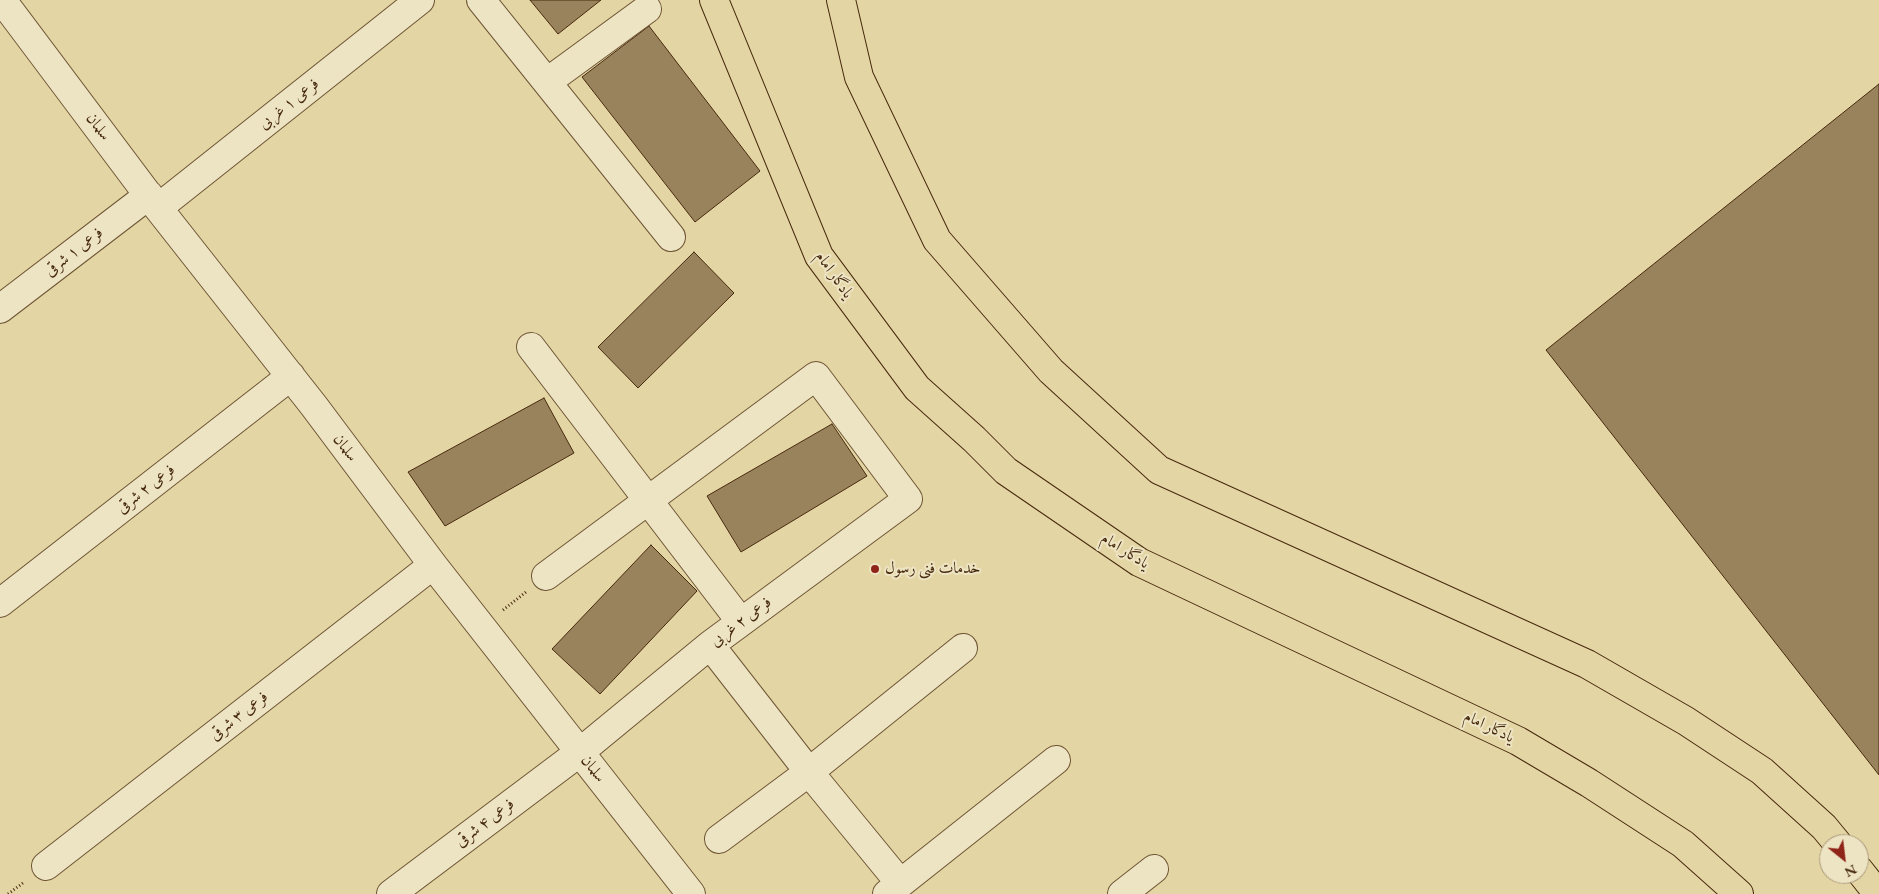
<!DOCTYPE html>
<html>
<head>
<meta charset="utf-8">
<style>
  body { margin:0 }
  #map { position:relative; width:1879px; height:894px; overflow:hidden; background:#e4d5a4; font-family:"EB Garamond",serif }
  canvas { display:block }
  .north { position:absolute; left:1819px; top:834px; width:50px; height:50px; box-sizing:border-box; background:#ede4c4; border:1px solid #ab9a7b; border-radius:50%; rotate:151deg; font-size:14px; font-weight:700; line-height:20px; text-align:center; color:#472a0e }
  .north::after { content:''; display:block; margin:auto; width:18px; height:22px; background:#8f2418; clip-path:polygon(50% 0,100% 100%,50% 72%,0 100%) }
</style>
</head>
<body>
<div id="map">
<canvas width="1879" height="894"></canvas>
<div class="north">N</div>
</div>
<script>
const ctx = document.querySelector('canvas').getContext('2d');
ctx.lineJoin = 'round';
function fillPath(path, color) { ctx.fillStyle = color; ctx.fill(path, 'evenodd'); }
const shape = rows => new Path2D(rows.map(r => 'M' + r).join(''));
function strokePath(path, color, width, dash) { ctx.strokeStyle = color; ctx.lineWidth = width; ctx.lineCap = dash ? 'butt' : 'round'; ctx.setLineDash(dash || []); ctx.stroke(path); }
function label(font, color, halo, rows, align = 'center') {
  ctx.font = font + ' "EB Garamond",Amiri,serif'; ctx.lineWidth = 4; ctx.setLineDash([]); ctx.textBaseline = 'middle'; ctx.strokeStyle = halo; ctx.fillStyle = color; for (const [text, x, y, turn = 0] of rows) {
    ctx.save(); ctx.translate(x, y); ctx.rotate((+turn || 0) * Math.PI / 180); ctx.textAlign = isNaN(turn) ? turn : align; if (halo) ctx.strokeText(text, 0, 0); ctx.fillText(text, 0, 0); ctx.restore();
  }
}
const building = shape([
  [530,0,601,0,558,34,530,0],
  [649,26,760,171,695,222,582,77,649,26],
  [1879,84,1879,775,1546,350,1879,84],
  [694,252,734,293,638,388,598,347,694,252],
  [544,398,574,453,445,526,408,472,544,398],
  [832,424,867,476,741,552,707,496,832,424],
  [651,545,697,591,600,694,552,649,651,545]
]);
const path = shape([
  [503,610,526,592],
  [8,894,23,883]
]);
const minor = shape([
  [2,0,158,208,314,406,433,565,691,894],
  [481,0,671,237],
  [547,82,647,9],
  [158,208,420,0],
  [0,309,149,195],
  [531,347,741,622],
  [0,603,291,376],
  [710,645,809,772,900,883],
  [719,839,809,772,963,648],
  [46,866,433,565],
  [391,894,580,752,710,645,908,499,816,376,546,576],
  [887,894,1056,760],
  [1122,894,1154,869]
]);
const major = shape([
  [714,0,819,256,917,388,974,439,1006,471,1139,562,1518,741,1589,783,1683,844,1739,894],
  [841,0,859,77,937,240,1051,371,1159,470,1587,664,1686,721,1762,771,1824,827,1838,844],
  [1859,870,1878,894]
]);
const markers = [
  [875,569,5,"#8f2418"]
];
const streetNames = [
  ["فرعی ۱ غربی",289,104,-38],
  ["سلمان",98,127,53],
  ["فرعی ۱ شرقی",74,252,-38],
  ["یادگار امام",834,275,55],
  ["سلمان",345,448,53],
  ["فرعی ۲ شرقی",146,489,-38],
  ["یادگار امام",1125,551,32],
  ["فرعی ۲ غربی",741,622,-37],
  ["فرعی ۳ شرقی",239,716,-38],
  ["یادگار امام",1489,727,26],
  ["سلمان",593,769,52],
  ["فرعی ۴ شرقی",485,823,-37]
];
const poiNames = [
  ["خدمات فنی رسول",885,569]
];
fillPath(building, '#99835c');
strokePath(building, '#472a0e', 1);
strokePath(minor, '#6e5534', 30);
strokePath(major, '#472a0e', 30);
strokePath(path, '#472a0e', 3, [1, 2.5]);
strokePath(minor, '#ede4c4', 28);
strokePath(major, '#e4d5a4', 28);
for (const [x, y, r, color] of markers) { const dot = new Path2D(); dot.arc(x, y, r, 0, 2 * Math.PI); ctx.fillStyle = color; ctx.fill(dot); strokePath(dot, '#ede4c4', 2); }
label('16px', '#472a0e', '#ede4c4', streetNames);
label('16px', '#472a0e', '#ede4c4', poiNames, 'left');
</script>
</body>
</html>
